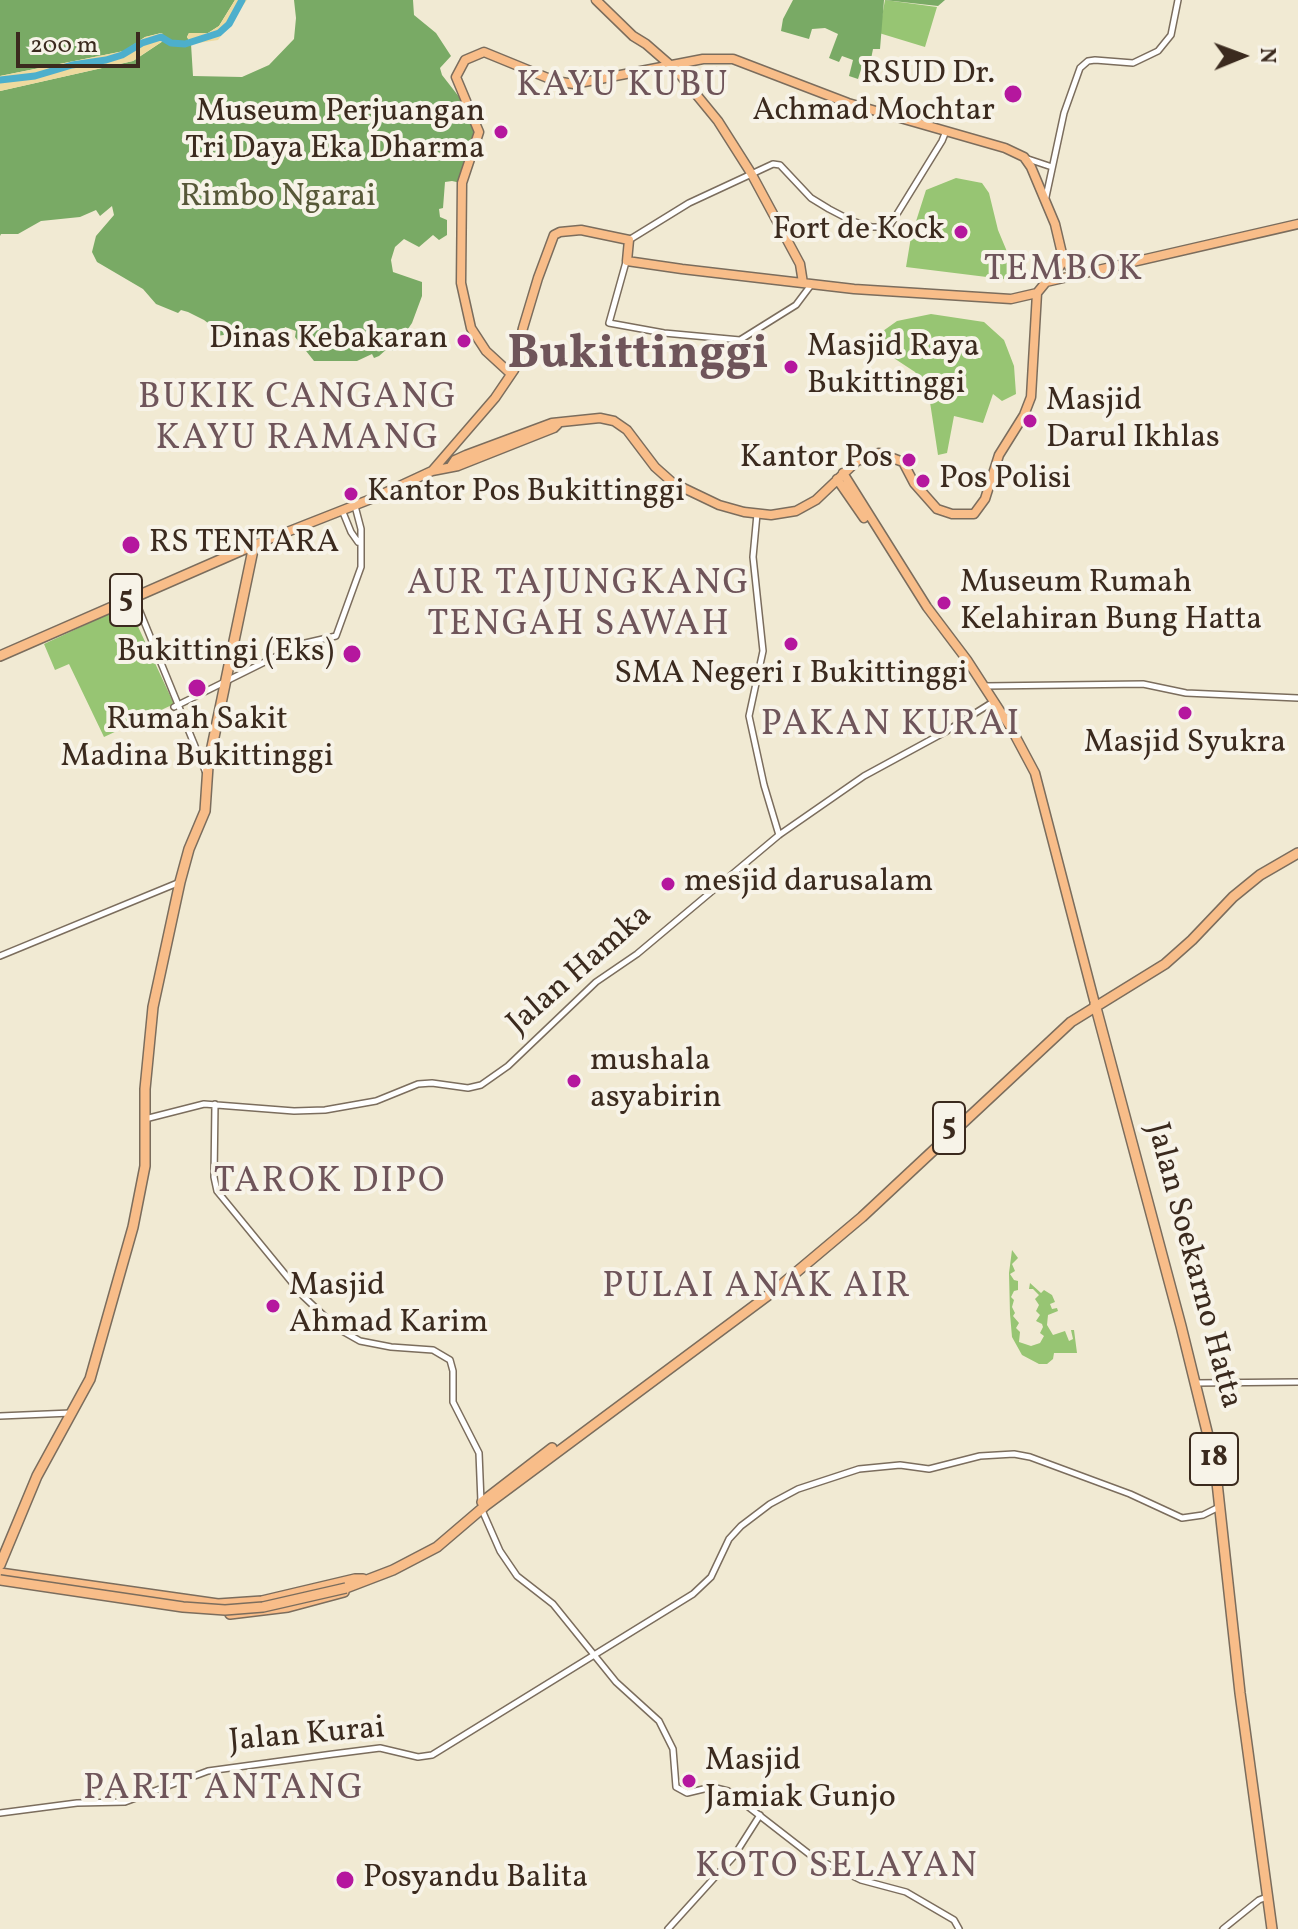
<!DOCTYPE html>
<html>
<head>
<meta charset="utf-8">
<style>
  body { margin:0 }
  #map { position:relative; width:1298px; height:1929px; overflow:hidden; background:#f1ead3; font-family:Vollkorn,serif }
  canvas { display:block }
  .north { position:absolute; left:1202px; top:16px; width:80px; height:80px; -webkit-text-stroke:6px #f7f3e8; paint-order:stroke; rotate:89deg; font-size:22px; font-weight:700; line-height:32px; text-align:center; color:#3b2a1e }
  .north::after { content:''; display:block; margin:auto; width:28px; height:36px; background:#3b2a1e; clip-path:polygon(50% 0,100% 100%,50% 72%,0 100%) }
  .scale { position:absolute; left:16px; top:32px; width:124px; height:36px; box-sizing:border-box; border:4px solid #3b2a1e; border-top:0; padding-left:10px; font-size:24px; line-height:28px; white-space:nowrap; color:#3b2a1e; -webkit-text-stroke:6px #f7f3e8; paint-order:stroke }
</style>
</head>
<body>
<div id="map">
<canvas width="1298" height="1929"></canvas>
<div class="north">N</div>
<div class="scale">200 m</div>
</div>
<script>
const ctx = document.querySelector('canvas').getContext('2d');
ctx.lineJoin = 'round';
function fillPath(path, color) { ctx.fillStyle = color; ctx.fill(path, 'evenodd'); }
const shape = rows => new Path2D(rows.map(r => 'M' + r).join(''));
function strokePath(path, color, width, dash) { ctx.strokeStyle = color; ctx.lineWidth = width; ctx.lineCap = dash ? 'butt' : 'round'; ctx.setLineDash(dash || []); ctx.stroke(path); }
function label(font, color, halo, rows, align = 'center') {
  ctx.font = font + ' Vollkorn,serif'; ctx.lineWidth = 8; ctx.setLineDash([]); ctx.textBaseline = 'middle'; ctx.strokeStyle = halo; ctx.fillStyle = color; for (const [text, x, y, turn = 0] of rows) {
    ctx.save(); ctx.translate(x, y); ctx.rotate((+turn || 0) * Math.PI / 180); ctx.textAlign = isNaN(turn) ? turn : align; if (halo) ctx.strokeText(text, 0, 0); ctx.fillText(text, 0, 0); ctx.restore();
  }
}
const green = shape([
  [885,0,937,7,925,47,879,33],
  [956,178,982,183,989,193,998,230,1013,266,1011,280,906,267,911,237,926,190],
  [931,314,984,322,1004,340,1014,366,1016,394,1002,401,993,394,983,423,954,416,947,453,938,455,928,389,915,372,880,349,876,336,897,321],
  [128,605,174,704,104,737,69,664,55,670,44,644],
  [1012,1250,1018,1258,1012,1264,1015,1271,1010,1274,1014,1280,1018,1281,1018,1290,1014,1291,1011,1297,1014,1300,1012,1307,1015,1313,1013,1316,1019,1323,1016,1328,1020,1332,1019,1342,1031,1346,1040,1343,1044,1336,1040,1333,1043,1327,1042,1324,1036,1321,1040,1315,1036,1311,1039,1305,1035,1299,1039,1295,1033,1289,1029,1289,1030,1283,1041,1293,1044,1290,1052,1295,1055,1302,1050,1304,1052,1309,1057,1308,1058,1311,1048,1315,1047,1325,1053,1335,1065,1331,1069,1341,1073,1339,1071,1330,1074,1330,1077,1353,1054,1353,1053,1359,1047,1364,1039,1364,1022,1355,1012,1337,1010,1314,1009,1273]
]);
const forest = shape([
  [0,0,235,0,219,26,208,33,189,33,187,37,191,44,193,76,242,77,269,65,294,39,296,18,294,0,413,0,414,15,436,33,451,56,440,68,442,75,474,116,479,129,461,183,452,181,445,182,443,208,439,209,440,217,447,220,447,235,439,240,433,235,419,247,404,239,395,247,391,260,393,272,422,282,422,296,412,323,393,351,388,348,379,356,374,358,372,354,357,361,314,361,295,337,296,331,285,327,282,334,262,330,257,335,244,335,243,332,217,336,213,327,204,320,188,312,181,310,178,313,156,304,143,289,97,262,92,252,96,236,114,215,112,206,100,216,96,210,80,217,41,221,18,234,1,234,0,236,0,91,133,61,166,39,161,33,145,37,124,51,0,76],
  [793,0,945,0,938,6,884,0,880,49,873,49,870,64,863,63,858,79,849,76,853,60,842,56,839,62,829,58,838,34,825,28,812,29,809,39,781,31,783,19]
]);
const sand = shape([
  [235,0,247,0,218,40,191,44,187,37,189,33,208,33,219,26],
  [162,33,166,39,133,61,0,91,0,76,124,51,145,37]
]);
const river = shape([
  [0,80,35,76,72,65,106,60,122,55,142,43,161,37,171,43,185,44,219,33,229,24,242,0]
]);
const minor = shape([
  [1025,158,1052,167],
  [1046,197,1064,113,1080,68,1088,61,1095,60,1133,63,1158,51,1171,35,1178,0],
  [629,240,689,203,773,164,780,165,811,198,829,209,852,221,872,227,889,227,942,141,946,131],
  [626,262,609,323,664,333,740,340,796,305,811,285],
  [342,510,351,532,358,542],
  [757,514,753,557,763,651,749,716,764,785,779,835],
  [134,597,206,773],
  [985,686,1143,684,1186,693,1298,698],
  [174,707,301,644,336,636,361,567,361,529,355,506],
  [0,956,180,882],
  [215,1104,214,1177,217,1191,303,1296,337,1328,360,1341,391,1347,433,1350,450,1360,453,1371,453,1402,479,1453,481,1502],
  [145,1119,204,1104,294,1111,325,1110,376,1101,418,1084,432,1083,468,1088,481,1085,508,1066,596,982,637,954,779,835,864,776,945,732,993,702],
  [1195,1383,1298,1382],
  [0,1416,71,1413],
  [482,1510,500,1551,517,1576,553,1604,616,1682,659,1721,673,1749,676,1787,687,1793,712,1787,728,1791,813,1857,861,1880,906,1892,954,1920,959,1929],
  [0,1813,77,1803,125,1802,208,1771,333,1754,380,1748,418,1757,432,1755,693,1594,711,1577,729,1539,741,1526,770,1504,798,1489,859,1469,900,1465,929,1469,980,1456,1014,1454,1030,1457,1130,1494,1182,1518,1203,1515,1219,1507],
  [668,1929,734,1856,760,1815],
  [1223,1929,1259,1900,1267,1897]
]);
const major = shape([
  [596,0,633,36,646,44,677,71,718,121,751,173,800,264,803,283],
  [1046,282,1060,266,1063,258],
  [1037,293,1046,282,1298,224],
  [511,374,486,351,471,328,461,283,462,183,479,132,456,77,465,60,484,52,555,81,574,84,703,59,733,59,848,103,1005,148,1024,157,1031,167,1055,224,1063,258,1076,276],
  [451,466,455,460,466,455,552,423,600,418,614,421,627,430,655,467,673,483,719,505,744,512,771,515,796,511,816,500,857,461,879,453,903,462,914,483,937,509,952,514,974,514,985,499,999,455,1024,415,1031,397,1037,293],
  [432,471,458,466,554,428,558,424],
  [843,473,927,607,967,660,1011,728,1035,773,1094,1000],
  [837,479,864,518],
  [254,545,376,497,432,471,495,398,514,370,523,328,538,278,554,235,560,232,581,230,629,240,627,261,682,269,854,289,1011,299,1037,293]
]);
const highway = shape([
  [0,656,254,545],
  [1095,1004,1181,1326,1215,1464,1240,1693,1272,1929],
  [482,1502,552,1448],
  [0,1565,37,1476,90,1379,133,1227,145,1166,145,1089,153,1007,180,882,189,849,205,811,208,766,254,545],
  [0,1573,218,1604,262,1601,355,1579,363,1579],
  [346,1588,393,1570,437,1547,485,1506,774,1291,862,1217,1071,1022,1165,964,1192,940,1233,897,1260,875,1298,853],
  [230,1614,288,1607,344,1592]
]);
const highwayBridge = shape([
  [0,1580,183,1607,225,1610,263,1607,346,1588]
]);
const markers = [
  [1013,94,10,"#b5179e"],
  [501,132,8,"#b5179e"],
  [961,232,8,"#b5179e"],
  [464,341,8,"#b5179e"],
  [791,367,8,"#b5179e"],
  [1030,421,8,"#b5179e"],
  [909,460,8,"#b5179e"],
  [923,481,8,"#b5179e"],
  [351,494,8,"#b5179e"],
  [131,545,10,"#b5179e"],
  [944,603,8,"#b5179e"],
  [791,644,8,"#b5179e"],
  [352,654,10,"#b5179e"],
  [197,688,10,"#b5179e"],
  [1185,713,8,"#b5179e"],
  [668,884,8,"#b5179e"],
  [574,1081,8,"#b5179e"],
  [273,1306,8,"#b5179e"],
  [689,1781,8,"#b5179e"],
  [345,1880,10,"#b5179e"]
];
const shields = [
  [126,600,32],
  [949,1128,32],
  [1214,1459,48]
];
const shieldNames = [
  ["5",126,600],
  ["5",949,1128],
  ["18",1214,1459]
];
const poiNames = [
  ["RSUD Dr.",995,76,"right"],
  ["Achmad Mochtar",995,113,"right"],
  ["Museum Perjuangan",485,114,"right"],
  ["Tri Daya Eka Dharma",485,151,"right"],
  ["Fort de Kock",945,232,"right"],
  ["Dinas Kebakaran",448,341,"right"],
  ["Masjid Raya",807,349],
  ["Bukittinggi",807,386],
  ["Masjid",1046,403],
  ["Darul Ikhlas",1046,440],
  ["Kantor Pos",893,460,"right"],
  ["Pos Polisi",939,481],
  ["Kantor Pos Bukittinggi",367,494],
  ["RS TENTARA",149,545],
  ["Museum Rumah",960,585],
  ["Kelahiran Bung Hatta",960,622],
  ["Bukittingi (Eks)",334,654,"right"],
  ["SMA Negeri 1 Bukittinggi",791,676,"center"],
  ["Rumah Sakit",197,722,"center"],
  ["Madina Bukittinggi",197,759,"center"],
  ["Masjid Syukra",1185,745,"center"],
  ["mesjid darusalam",684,884],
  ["mushala",590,1063],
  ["asyabirin",590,1100],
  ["Masjid",289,1288],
  ["Ahmad Karim",289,1325],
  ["Masjid",705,1763],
  ["Jamiak Gunjo",705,1800],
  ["Posyandu Balita",363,1880]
];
const parkNames = [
  ["Rimbo Ngarai",278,199]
];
const streetNames = [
  ["Jalan Hamka",581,971,-41],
  ["Jalan Soekarno Hatta",1192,1266,75],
  ["Jalan Kurai",307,1737,-5]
];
const quarterNames = [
  ["KAYU KUBU",623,88],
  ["TEMBOK",1064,272],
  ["BUKIK CANGANG",298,400],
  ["KAYU RAMANG",298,441],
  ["AUR TAJUNGKANG",579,586],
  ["TENGAH SAWAH",579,627],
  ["PAKAN KURAI",891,727],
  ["TAROK DIPO",330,1184],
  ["PULAI ANAK AIR",757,1289],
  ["PARIT ANTANG",224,1791],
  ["KOTO SELAYAN",837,1869]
];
const townNames = [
  ["Bukittinggi",638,358]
];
fillPath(green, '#97c573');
fillPath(forest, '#79aa65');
fillPath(sand, '#eeda9e');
strokePath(river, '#4dafcc', 7);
strokePath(minor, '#7b6d5d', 8);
strokePath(major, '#7b6d5d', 11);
strokePath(highway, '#7b6d5d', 12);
strokePath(minor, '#fff', 5);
strokePath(major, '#f8bd89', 8);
strokePath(highway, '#f8bd89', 9);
strokePath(highwayBridge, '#7b6d5d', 12, []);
strokePath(highwayBridge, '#f8bd89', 9);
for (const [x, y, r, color] of markers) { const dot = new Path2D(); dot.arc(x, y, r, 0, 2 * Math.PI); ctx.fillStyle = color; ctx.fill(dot); strokePath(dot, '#f7f3e8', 3); }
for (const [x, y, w] of shields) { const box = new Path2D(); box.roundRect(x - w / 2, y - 26, w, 52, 6); ctx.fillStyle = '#f7f3e8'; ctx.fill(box); strokePath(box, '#3b2a1e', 2); }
label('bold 30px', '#3b2a1e', null, shieldNames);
label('32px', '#3b2a1e', '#f7f3e8', poiNames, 'left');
label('32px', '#575838', '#f7f3e8', parkNames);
label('32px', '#3b2a1e', '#f7f3e8', streetNames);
ctx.letterSpacing = '2px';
label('36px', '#6f555a', '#f7f3e8', quarterNames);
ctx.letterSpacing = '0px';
label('bold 48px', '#6f555a', '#f7f3e8', townNames);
</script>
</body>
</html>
